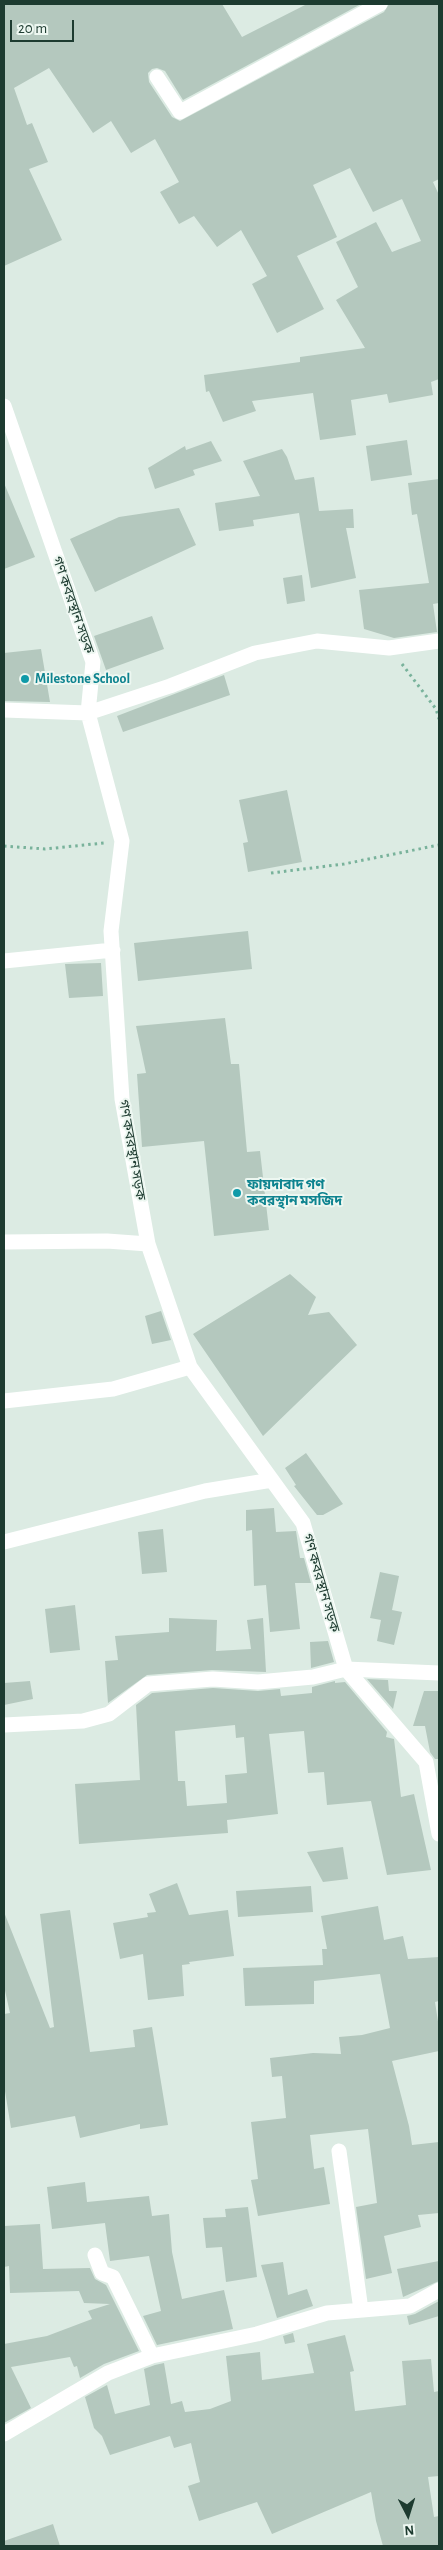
<!DOCTYPE html>
<html>
<head>
<meta charset="utf-8">
<style>
  body { margin:0 }
  #map { position:relative; width:443px; height:2550px; overflow:hidden; background:#dcebe3; font-family:"Alegreya Sans",sans-serif }
  canvas { display:block }
  .frame { position:absolute; inset:0; border:5px solid #1d3b30; pointer-events:none }
  .north { position:absolute; left:383px; top:2490px; width:50px; height:50px; -webkit-text-stroke:4px #edf7f1; paint-order:stroke; rotate:175deg; font-size:14px; font-weight:700; line-height:20px; text-align:center; color:#1d3b30 }
  .north::after { content:''; display:block; margin:auto; width:18px; height:22px; background:#1d3b30; clip-path:polygon(50% 0,100% 100%,50% 72%,0 100%) }
  .scale { position:absolute; left:10px; top:20px; width:64px; height:22px; box-sizing:border-box; border:2px solid #1d3b30; border-top:0; padding-left:6px; font-size:15px; line-height:18px; white-space:nowrap; color:#1d3b30; -webkit-text-stroke:4px #edf7f1; paint-order:stroke }
</style>
</head>
<body>
<div id="map">
<canvas width="443" height="2550"></canvas>
<div class="frame"></div>
<div class="north">N</div>
<div class="scale">20 m</div>
</div>
<script>
const ctx = document.querySelector('canvas').getContext('2d');
ctx.lineJoin = 'round';
function fillPath(path, color) { ctx.fillStyle = color; ctx.fill(path, 'evenodd'); }
const shape = rows => new Path2D(rows.map(r => 'M' + r).join(''));
function strokePath(path, color, width, dash) { ctx.strokeStyle = color; ctx.lineWidth = width; ctx.lineCap = dash ? 'butt' : 'round'; ctx.setLineDash(dash || []); ctx.stroke(path); }
function label(font, color, halo, rows, align = 'center') {
  ctx.font = font + ' "Alegreya Sans","Noto Sans Bengali",sans-serif'; ctx.lineWidth = 4; ctx.setLineDash([]); ctx.textBaseline = 'middle'; ctx.strokeStyle = halo; ctx.fillStyle = color; for (const [text, x, y, turn = 0] of rows) {
    ctx.save(); ctx.translate(x, y); ctx.rotate((+turn || 0) * Math.PI / 180); ctx.textAlign = isNaN(turn) ? turn : align; if (halo) ctx.strokeText(text, 0, 0); ctx.fillText(text, 0, 0); ctx.restore();
  }
}
const building = shape([
  [4,4,222,4,242,37,307,4,361,4,183,100,165,71,157,68,152,69,148,73,149,82,172,117,180,121,384,12,389,4,439,4,439,179,433,182,439,195,439,379,431,382,433,395,389,403,387,394,351,400,356,435,320,440,313,393,252,401,256,411,223,422,209,391,206,392,204,375,300,362,300,357,365,348,336,300,358,287,336,242,376,222,392,252,421,241,402,199,373,212,350,168,313,185,337,237,297,256,324,309,277,333,252,284,267,276,241,230,217,247,194,216,179,224,160,192,179,182,155,139,131,153,111,121,93,133,49,68,14,88,27,125,32,123,48,162,29,169,62,240,4,266],
  [407,440,412,475,371,481,366,446],
  [211,441,222,461,193,470,195,475,155,489,148,468,185,446,186,450],
  [282,449,287,457,295,480,314,477,319,511,353,509,354,528,346,528,356,578,311,588,299,513,253,520,254,526,219,531,215,503,260,496,243,461],
  [439,479,439,603,433,604,437,632,394,638,364,629,359,590,429,583,417,514,412,515,408,483],
  [4,483,35,557,4,569],
  [179,508,196,545,95,592,70,539,119,517],
  [302,575,305,601,287,604,283,578],
  [152,616,164,649,106,670,94,636],
  [41,649,50,702,4,701,4,653],
  [224,675,230,695,123,732,117,716],
  [287,790,302,862,248,872,243,843,248,842,239,800],
  [248,931,252,969,138,981,134,943],
  [101,963,103,996,69,998,65,964],
  [225,1018,231,1064,239,1064,247,1152,260,1151,269,1230,214,1236,204,1141,142,1147,137,1074,146,1073,136,1026],
  [290,1274,316,1297,308,1315,329,1312,357,1345,263,1436,193,1334],
  [161,1311,171,1340,152,1344,145,1316],
  [306,1453,343,1504,323,1515,317,1515,294,1486,296,1485,285,1468],
  [274,1508,276,1532,296,1531,300,1558,304,1558,311,1583,295,1583,300,1629,270,1632,266,1585,254,1586,252,1530,246,1531,246,1510],
  [163,1529,167,1572,142,1574,138,1532],
  [380,1572,399,1576,392,1610,402,1612,394,1645,377,1641,381,1620,370,1618],
  [75,1605,80,1650,50,1653,45,1609],
  [169,1618,217,1620,216,1651,251,1649,247,1620,263,1618,266,1672,212,1670,147,1675,108,1703,105,1661,118,1660,115,1636,169,1632],
  [328,1641,334,1662,311,1668,310,1642],
  [367,1679,388,1680,389,1691,397,1691,393,1709],
  [30,1681,33,1699,4,1705,4,1683],
  [335,1681,335,1683,345,1682,387,1732,386,1737,394,1739,401,1797,414,1794,431,1870,387,1875,371,1801,327,1805,324,1772,308,1773,304,1731,269,1734,278,1814,227,1820,228,1833,79,1844,75,1784,140,1780,136,1705,152,1693,213,1688,258,1691,280,1689,281,1696,312,1693,312,1687],
  [235,1725,236,1738,244,1737,247,1773,225,1775,227,1803,187,1806,185,1781,178,1781,175,1731],
  [424,1691,439,1691,439,1759,435,1759,430,1752,425,1726,413,1726],
  [343,1847,348,1879,323,1882,307,1852],
  [177,1883,189,1915,228,1910,234,1956,189,1962,190,1964,182,1965,184,1996,148,2000,143,1954,120,1959,113,1923,148,1917,147,1913,156,1912,149,1894],
  [311,1886,313,1912,238,1917,236,1891],
  [378,1906,384,1940,403,1936,408,1959,439,1957,439,2001,435,2002,439,2028,439,2051,392,2061,409,2126,412,2145,439,2142,439,2213,418,2215,421,2227,384,2236,392,2273,366,2279,356,2207,377,2203,368,2129,310,2135,314,2169,324,2167,330,2204,258,2216,251,2180,258,2179,251,2122,286,2118,282,2076,272,2077,270,2058,313,2053,341,2054,339,2037,362,2035,390,2028,380,1974,314,1981,314,2004,245,2006,243,1968,323,1965,322,1949,327,1949,321,1916],
  [70,1910,90,2052,135,2047,133,2030,152,2027,168,2125,140,2129,140,2124,80,2138,75,2116,11,2128,4,2085,4,2014,10,2013,4,1986,4,1912,50,2028,54,2027,40,1914],
  [85,2182,87,2202,149,2196,152,2216,169,2214,172,2252,182,2299,224,2290,233,2329,157,2345,143,2316,161,2311,149,2256,110,2261,105,2223,52,2229,47,2187],
  [248,2207,257,2277,226,2282,222,2247,206,2248,203,2218,226,2217,225,2209],
  [40,2224,43,2269,90,2268,95,2279,106,2285,139,2351,104,2364,80,2378,77,2366,74,2367,70,2357,11,2367,31,2408,4,2423,4,2344,47,2336,92,2319,88,2311,110,2304,84,2303,79,2291,10,2293,9,2266,4,2267,4,2226],
  [439,2261,439,2281,403,2297,397,2269],
  [283,2262,288,2295,307,2289,313,2306,277,2318,261,2265],
  [439,2301,439,2316,409,2325,407,2316,415,2314],
  [293,2333,295,2342,285,2344,283,2336],
  [345,2335,354,2371,350,2372,355,2411,406,2405,402,2361,431,2359,434,2392,439,2391,439,2476,428,2477,434,2517,439,2516,439,2546,383,2546,376,2521,371,2492,272,2534,257,2502,199,2521,188,2486,200,2482,191,2443,174,2448,170,2436,110,2455,102,2436,94,2428,85,2397,107,2385,115,2414,150,2405,144,2369,155,2365,164,2363,171,2404,182,2401,185,2412,210,2409,231,2401,226,2356,260,2352,262,2380,314,2373,307,2344],
  [53,2524,60,2546,4,2546,4,2541]
]);
const path = shape([
  [402,664,436,709,439,719],
  [4,846,45,849,104,843],
  [271,873,344,864,439,845]
]);
const street = shape([
  [157,77,180,112,380,4],
  [4,406,93,662,88,713,122,841,111,931,122,1099,148,1244,190,1367,303,1523,346,1669,426,1762,439,1834],
  [4,710,88,713,170,686,255,653,317,641,389,648,439,641],
  [4,961,113,950],
  [4,1242,107,1241,148,1244],
  [4,1401,113,1389,190,1367],
  [4,1542,205,1491,272,1480],
  [4,1725,83,1721,109,1714,148,1684,213,1679,258,1682,313,1677,346,1669,439,1673],
  [339,2151,361,2310],
  [95,2255,102,2273,113,2277,152,2356],
  [4,2434,108,2373,152,2356,257,2334,327,2313,410,2306,439,2290]
]);
const markers = [
  [25,679,5,"#0f9aa8"],
  [237,1193,5,"#0f9aa8"]
];
const streetNames = [
  ["গণ কবরস্থান সড়ক",73,605,71],
  ["গণ কবরস্থান সড়ক",132,1150,80],
  ["গণ কবরস্থান সড়ক",321,1583,74]
];
const cultureNames = [
  ["Milestone School",35,679],
  ["ফায়দাবাদ গণ",247,1185],
  ["কবরস্থান মসজিদ",247,1201]
];
fillPath(building, '#b4c8be');
strokePath(path, '#79b29b', 3, [2.5, 4]);
strokePath(street, '#fff', 15);
for (const [x, y, r, color] of markers) { const dot = new Path2D(); dot.arc(x, y, r, 0, 2 * Math.PI); ctx.fillStyle = color; ctx.fill(dot); strokePath(dot, '#edf7f1', 2); }
label('14px', '#1d3b30', '#edf7f1', streetNames);
label('bold 14px', '#0d838f', '#edf7f1', cultureNames, 'left');
</script>
</body>
</html>
